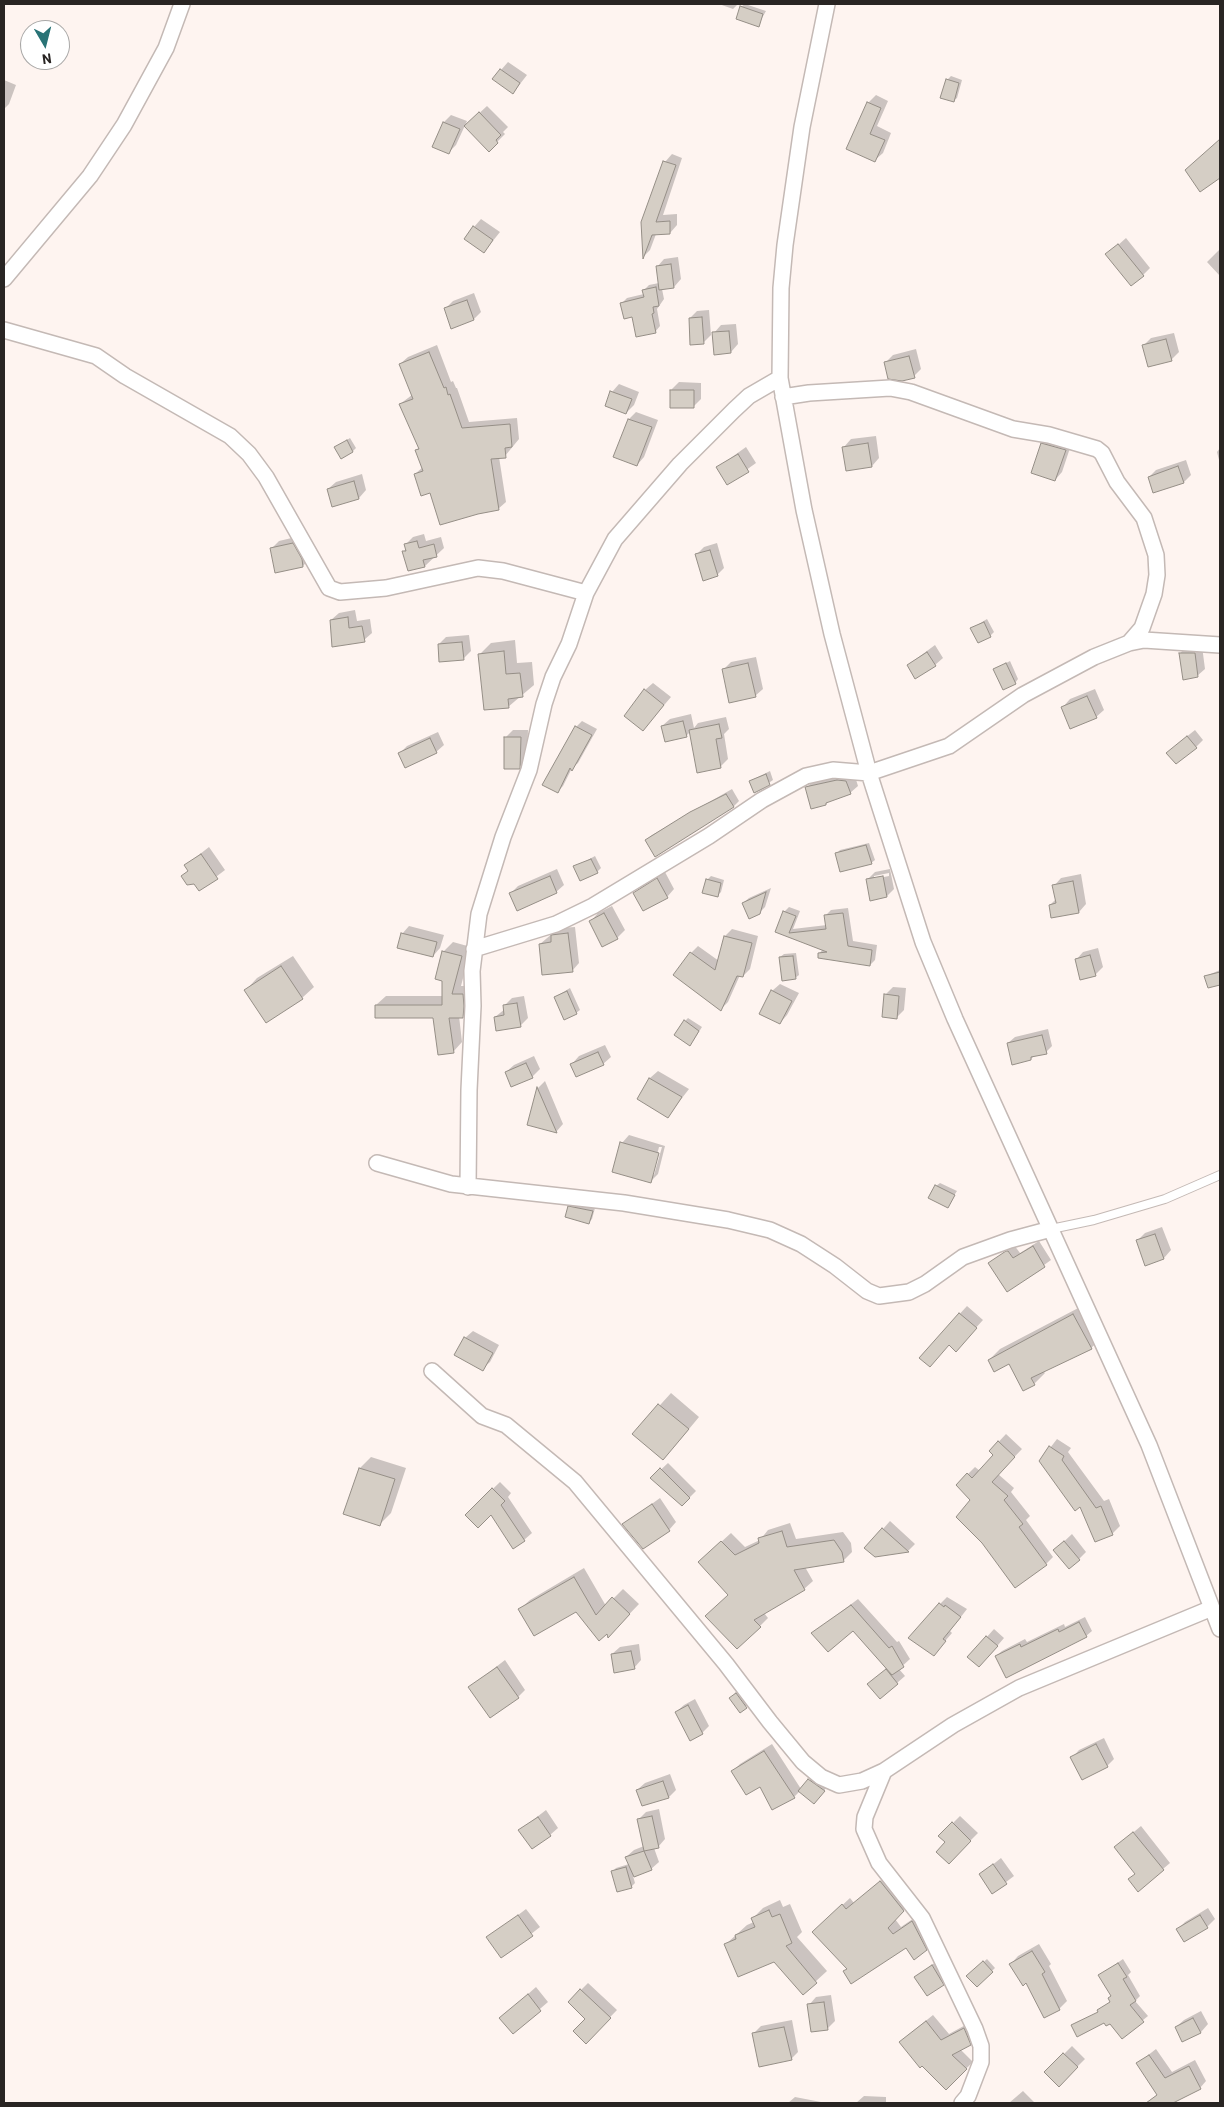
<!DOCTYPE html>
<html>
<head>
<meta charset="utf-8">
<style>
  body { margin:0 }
  #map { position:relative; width:1224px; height:2107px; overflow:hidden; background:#fef4f0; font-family:Barlow,sans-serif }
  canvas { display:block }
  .frame { position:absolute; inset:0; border:5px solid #292523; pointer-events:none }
  .north { position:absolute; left:20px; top:20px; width:50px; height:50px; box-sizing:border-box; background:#fff; border:1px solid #a9a8a7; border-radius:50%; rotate:172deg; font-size:14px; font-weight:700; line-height:20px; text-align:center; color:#292523 }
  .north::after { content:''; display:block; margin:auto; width:18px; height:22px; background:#297376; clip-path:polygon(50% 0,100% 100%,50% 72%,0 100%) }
</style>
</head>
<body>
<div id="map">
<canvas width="1224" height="2107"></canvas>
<div class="frame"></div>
<div class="north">N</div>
</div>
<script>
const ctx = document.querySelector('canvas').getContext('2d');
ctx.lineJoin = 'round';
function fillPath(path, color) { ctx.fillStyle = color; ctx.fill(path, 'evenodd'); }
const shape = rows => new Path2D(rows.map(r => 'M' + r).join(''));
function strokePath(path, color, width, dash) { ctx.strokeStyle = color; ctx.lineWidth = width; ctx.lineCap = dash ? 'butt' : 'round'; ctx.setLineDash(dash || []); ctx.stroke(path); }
const shadow = shape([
  [719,4,738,4,733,9],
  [745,4,766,11,758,25,741,7],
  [508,62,527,75,513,93,501,70],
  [951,76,962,80,957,98,953,101,948,79],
  [4,80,16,85,9,104,4,109],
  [876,95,888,101,877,126,891,133,883,153,875,160,848,148,868,103],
  [487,106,508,127,503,132,505,134,489,150,473,119],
  [451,115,467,121,456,145,449,152,434,146,444,122],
  [672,154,682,158,663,215,677,214,677,225,670,233,656,234,650,250,644,256,665,162],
  [481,219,500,232,484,252,474,227],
  [1126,238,1150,268,1143,275,1107,255],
  [1220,249,1220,276,1207,262],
  [678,257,681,279,674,287,662,289,664,299,657,309,660,326,655,332,622,303,627,298,644,294,644,290,649,285,659,283,657,267,664,259],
  [474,293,481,312,474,319,445,309,453,301],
  [709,310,711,335,703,343,690,318,697,311],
  [736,324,738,344,731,352,714,333,721,325],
  [1174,333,1179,352,1171,360,1144,345,1151,338],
  [437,345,451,382,453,381,456,388,457,388,469,422,517,418,519,439,505,456,499,457,506,502,498,509,431,491,415,474,423,467,416,450,420,447,400,404,412,395,400,364,408,357],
  [916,349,921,369,914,376,886,362,893,355],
  [679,382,701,383,701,399,693,407,671,390],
  [619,384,639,392,634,405,626,413,612,392],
  [636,412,658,420,644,457,637,465,615,456,629,419],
  [876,436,879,458,872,466,844,447,851,439],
  [1050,436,1072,442,1062,472,1055,480,1042,444],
  [350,438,356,448,353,451,336,447],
  [746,447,756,463,728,483,718,467],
  [1220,448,1220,464,1217,452],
  [1186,460,1191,475,1184,482,1149,477,1156,470],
  [362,474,366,490,359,498,328,489,336,482],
  [424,534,426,541,441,537,444,548,425,566,403,552,406,549,406,544,413,537],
  [300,536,310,558,303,566,272,548,279,541],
  [717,543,724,568,717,575,696,555,704,547],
  [355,610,357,621,370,619,372,633,364,640,333,645,331,620,339,613],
  [987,619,994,632,990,636,972,628],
  [469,635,471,651,463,659,439,644,446,637],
  [515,640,517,663,532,662,534,685,508,707,479,655,491,643],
  [935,645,943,658,935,665,908,665],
  [1188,646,1202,646,1205,669,1197,676,1180,653],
  [756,657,763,689,755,696,723,670,731,662],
  [1010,661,1018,679,1015,683,995,669],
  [653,683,671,697,643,730,645,690],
  [1095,689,1104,710,1096,717,1063,707,1070,699],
  [691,714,694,728,698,723,726,717,729,729,724,734,728,759,720,767,691,731,686,736,662,726,670,719],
  [582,721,597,729,578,763,572,768,563,786,557,792,576,727],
  [513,730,528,730,527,760,519,767,505,738],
  [1195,730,1203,740,1196,747,1175,746],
  [438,732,444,745,436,752,400,753,407,746],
  [770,771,773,780,755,792,750,781],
  [854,773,858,786,850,793,830,800,826,804,807,787,814,780],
  [732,789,739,801,734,806,656,856,646,840,652,835],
  [869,843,875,860,871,863,837,853,840,850],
  [209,847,225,870,200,889,195,882,183,876,189,870,186,865],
  [595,856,601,868,597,872,575,867],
  [557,869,564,885,556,892,511,893,518,886],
  [890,869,894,889,887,896,867,880,875,872],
  [889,873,889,876,874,879,874,876],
  [665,872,674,889,667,897,635,893,642,886],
  [1081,874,1086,904,1079,912,1050,905,1056,899,1054,886,1061,878],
  [711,876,724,880,721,892,717,896,707,880],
  [771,888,765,907,759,913,743,903,749,898],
  [612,906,625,930,617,938,591,921,598,913],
  [789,907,800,911,793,929,827,925,825,916,831,910,848,908,853,941,877,945,875,960,870,965,819,954,823,949,776,932,784,912],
  [409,926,444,935,440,948,433,956,402,934],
  [575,927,579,963,572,971,540,944,559,928],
  [732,929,758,936,750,969,743,976,740,975,728,1002,721,1009,691,953,698,946,719,961,725,936],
  [453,942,471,947,461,986,472,986,472,1007,463,1016,459,1016,462,1042,453,1052,434,1016,376,1005,386,996,443,996,443,952],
  [1098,948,1103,967,1095,975,1076,960,1083,952],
  [796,953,799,975,795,978,780,957,784,954],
  [293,956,314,987,302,998,246,990,257,978],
  [1220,970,1220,984,1209,987,1206,976],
  [780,984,799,993,787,1015,780,1023,772,991],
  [893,987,906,988,904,1010,897,1017,885,995],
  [570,988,580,1010,576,1013,555,997],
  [524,996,528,1018,521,1025,495,1017,505,1009,504,1006,512,998],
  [688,1018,702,1027,693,1041,685,1021],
  [1048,1029,1052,1046,1046,1052,1035,1055,1031,1059,1008,1043,1015,1037],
  [605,1045,611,1057,603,1064,572,1064,579,1056],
  [534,1056,540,1069,532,1077,506,1072,514,1065],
  [658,1071,689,1089,668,1116,639,1099,650,1078],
  [545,1081,563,1124,556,1132,528,1124,538,1088],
  [629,1135,665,1146,658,1174,650,1182,622,1143],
  [659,1147,662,1147,654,1175,652,1175],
  [940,1183,957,1191,947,1206,936,1186],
  [572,1203,595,1208,592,1219,589,1222,569,1207],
  [1162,1227,1171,1250,1164,1258,1146,1264,1137,1241,1145,1233],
  [1039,1241,1051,1260,1008,1291,990,1264,1014,1245,1020,1253],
  [1084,1305,1102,1338,1091,1348,1043,1371,1045,1373,1034,1384,1010,1363,989,1360,1000,1349],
  [967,1306,983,1320,963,1342,949,1344,920,1357],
  [473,1331,499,1345,490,1362,482,1369,465,1338],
  [671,1393,699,1417,674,1447,634,1434],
  [1006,1434,1022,1449,998,1474,1014,1488,1011,1492,1030,1516,1026,1520,1053,1557,1046,1564,957,1485,975,1467,980,1471,995,1455,990,1451],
  [1057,1439,1071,1448,1068,1452,1104,1501,1109,1499,1120,1526,1112,1534,1081,1505,1040,1461],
  [371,1457,406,1468,391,1513,380,1524,360,1468],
  [668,1463,696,1491,682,1505,652,1478],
  [500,1482,511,1493,508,1497,532,1533,524,1540,491,1513,466,1515],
  [660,1498,676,1522,669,1530,624,1524],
  [890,1521,915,1544,908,1551,875,1555,883,1529],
  [790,1523,796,1539,843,1532,851,1543,852,1552,843,1561,805,1567,813,1581,804,1589,764,1613,768,1618,760,1626,729,1595,708,1554,731,1533,745,1547,760,1540,768,1530],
  [1072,1534,1086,1552,1079,1559,1055,1550],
  [584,1568,606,1606,623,1589,639,1604,617,1627,576,1610,520,1609,530,1600],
  [947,1597,967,1609,950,1631,952,1633,934,1654,940,1604],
  [858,1599,897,1642,899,1641,910,1659,899,1669,905,1676,897,1683,877,1677,887,1668,853,1630,813,1633],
  [1085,1617,1092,1631,1086,1636,996,1656,1002,1651,1025,1639,1027,1642,1064,1624,1065,1627],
  [994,1629,1004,1638,987,1658,969,1657],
  [639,1644,641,1660,634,1668,612,1654,620,1647],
  [505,1660,525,1690,518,1697,470,1687],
  [740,1690,750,1703,740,1711,734,1694],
  [695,1699,709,1726,702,1733,676,1712,684,1705],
  [1104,1738,1114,1759,1107,1766,1072,1758,1079,1750],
  [772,1744,801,1789,813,1776,827,1787,817,1799,800,1791,794,1797,733,1771,740,1764],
  [670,1774,676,1790,669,1797,637,1790,645,1783],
  [659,1809,665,1839,658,1847,654,1848,659,1862,651,1869,633,1876,635,1883,631,1887,613,1871,616,1868,629,1864,626,1857,634,1850,644,1846,638,1820,646,1812],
  [546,1810,558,1828,550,1835,520,1830],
  [960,1816,978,1833,949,1862,947,1842,940,1836],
  [1141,1826,1170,1863,1138,1890,1136,1874,1116,1847],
  [1001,1858,1014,1876,993,1892,980,1875],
  [888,1875,911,1902,895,1919,901,1927,920,1914,934,1942,926,1949,907,1947,848,1968,821,1925,850,1898,854,1903],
  [780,1900,783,1907,790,1904,802,1932,797,1937,827,1971,803,1993,774,1960,726,1944,747,1925,754,1922,753,1918,763,1908],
  [1208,1908,1215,1919,1207,1927,1178,1929,1185,1922],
  [526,1909,540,1927,502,1957,488,1938],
  [1039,1944,1051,1964,1049,1966,1067,2001,1059,2009,1045,2016,1027,1982,1011,1964,1018,1956],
  [940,1959,950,1977,943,1984,915,1977],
  [987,1959,995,1968,977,1985,968,1976],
  [1123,1959,1131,1972,1128,1975,1140,1996,1135,2001,1148,2016,1122,2037,1098,2011,1111,2001,1112,1995,1100,1975],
  [588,1983,617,2010,586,2042,587,2019,569,2002],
  [536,1987,548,2002,513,2032,501,2018],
  [831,1995,835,2021,827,2029,809,2005,816,1997],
  [1201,2011,1208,2024,1201,2032,1183,2041,1176,2027,1184,2020],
  [933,2015,949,2034,971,2022,977,2037,960,2049,973,2062,946,2088,907,2036],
  [792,2020,798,2052,791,2059,753,2034,761,2026],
  [1072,2046,1085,2059,1059,2085,1046,2072],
  [1156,2049,1172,2072,1195,2060,1206,2081,1200,2088,1170,2103,1146,2103,1158,2094,1138,2063],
  [1023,2091,1035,2103,1009,2103],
  [864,2096,886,2097,886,2103,856,2103],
  [795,2097,821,2102,821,2103,788,2103]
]);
const building = shape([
  [740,6,763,14,759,27,736,19,740,6],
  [500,69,520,83,513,94,492,79,500,69],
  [946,79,959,83,954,102,940,98,946,79],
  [867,102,881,108,870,134,885,140,875,162,846,149,867,102],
  [479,112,501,135,496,140,498,143,489,152,464,126,479,112],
  [443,122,460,129,449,154,432,147,443,122],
  [1220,139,1220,178,1200,192,1185,170,1220,139],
  [663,161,676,165,656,222,670,221,670,234,652,235,643,259,641,222,663,161],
  [473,226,493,240,484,253,464,239,473,226],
  [1118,244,1144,276,1131,286,1105,254,1118,244],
  [671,264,674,288,659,290,656,266,671,264],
  [656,287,659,306,653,307,654,313,652,314,656,333,636,337,632,317,624,319,620,303,644,297,642,290,656,287],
  [467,300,474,320,451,329,444,308,467,300],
  [702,317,704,344,690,345,689,318,702,317],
  [729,331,731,353,714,355,712,332,729,331],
  [1166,339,1172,361,1148,367,1142,345,1166,339],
  [429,352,444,388,446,387,448,395,450,394,462,428,510,424,512,447,505,448,506,458,491,459,499,510,478,514,440,525,430,493,421,496,414,474,423,471,415,450,419,449,399,404,413,399,399,364,429,352],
  [909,356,915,378,902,381,888,379,884,362,909,356],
  [670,390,694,390,694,408,670,408,670,390],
  [610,391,632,399,626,414,605,406,610,391],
  [628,419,652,427,637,466,613,457,628,419],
  [347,440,353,452,341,459,334,447,347,440],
  [868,443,872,467,846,471,842,447,868,443],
  [1041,443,1066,450,1055,481,1031,473,1041,443],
  [738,454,749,472,727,485,716,467,738,454],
  [1178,466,1184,483,1153,493,1148,477,1178,466],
  [354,481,359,499,332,507,327,489,354,481],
  [417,541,419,548,434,544,437,557,423,560,425,567,408,571,402,551,406,551,404,544,417,541],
  [293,543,302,559,303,567,275,573,270,548,293,543],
  [710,550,718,576,703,581,695,554,710,550],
  [348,617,349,628,362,626,365,642,332,647,330,620,348,617],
  [984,622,991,637,978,643,970,628,984,622],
  [462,642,464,660,439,662,438,644,462,642],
  [504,651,506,674,520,673,523,697,508,699,509,708,484,710,478,654,504,651],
  [927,652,936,666,915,679,907,665,927,652],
  [1179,653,1195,653,1198,677,1183,680,1179,653],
  [748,663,756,697,729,703,722,669,748,663],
  [1006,663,1016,684,1003,690,993,669,1006,663],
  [644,689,664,705,643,731,624,716,644,689],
  [1087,696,1097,718,1070,729,1061,707,1087,696],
  [683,721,687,737,665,742,661,726,683,721],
  [719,724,722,738,716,739,721,768,697,773,689,730,719,724],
  [575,726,592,735,572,771,570,768,558,793,542,785,575,726],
  [1187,736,1197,748,1176,764,1166,753,1187,736],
  [504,737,521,737,520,769,504,769,504,737],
  [430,738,437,753,405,768,398,753,430,738],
  [766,774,770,785,754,793,749,781,766,774],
  [837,780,846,781,851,794,826,803,826,805,811,809,805,787,837,780],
  [726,794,734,807,655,857,645,840,690,812,726,794],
  [866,845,872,864,840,872,835,853,866,845],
  [201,854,218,879,199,891,194,884,187,885,181,876,188,871,184,865,201,854],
  [591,859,598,873,580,881,573,866,591,859],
  [550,876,557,893,517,911,509,893,550,876],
  [883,876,887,897,870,901,866,879,883,876],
  [657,878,668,898,643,911,633,893,657,878],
  [706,879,721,883,718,897,702,893,706,879],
  [1073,881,1079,913,1051,918,1049,905,1056,903,1052,885,1073,881],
  [766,892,760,914,749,919,742,903,766,892],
  [783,911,796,916,789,933,826,929,824,915,843,913,848,946,872,950,870,966,818,958,818,953,827,952,775,932,783,911],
  [604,913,618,939,602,947,589,921,604,913],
  [401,933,437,942,433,957,397,948,401,933],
  [568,933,573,972,542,975,539,944,551,942,551,935,568,933],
  [724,936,752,943,743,977,737,976,721,1011,673,975,690,952,715,970,724,936],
  [442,951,462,956,452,994,463,994,464,1006,463,1018,449,1018,454,1053,438,1055,433,1018,375,1018,375,1005,442,1005,442,981,435,979,442,951],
  [1090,955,1096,976,1080,980,1075,959,1090,955],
  [793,956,796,979,782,981,779,957,793,956],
  [281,966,303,999,266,1023,244,990,281,966],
  [1220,972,1220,985,1208,988,1204,976,1220,972],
  [771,990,792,1001,780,1024,759,1014,771,990],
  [567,991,577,1014,564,1020,554,997,567,991],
  [884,994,899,996,897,1019,882,1017,884,994],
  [517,1003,521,1027,496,1031,494,1017,504,1015,503,1005,517,1003],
  [684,1020,699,1031,690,1046,674,1035,684,1020],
  [1042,1035,1047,1054,1031,1057,1031,1060,1012,1065,1007,1043,1042,1035],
  [598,1052,604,1065,576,1077,570,1064,598,1052],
  [526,1063,533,1078,511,1087,505,1072,526,1063],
  [649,1078,682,1097,668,1118,637,1099,649,1078],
  [537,1087,557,1133,527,1125,537,1087],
  [620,1142,659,1153,651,1183,612,1172,620,1142],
  [935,1185,955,1195,948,1208,928,1198,935,1185],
  [568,1206,593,1211,589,1224,565,1217,568,1206],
  [1155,1234,1164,1259,1145,1266,1136,1240,1155,1234],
  [1033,1246,1045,1267,1007,1292,988,1263,1006,1251,1008,1251,1013,1258,1033,1246],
  [959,1313,977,1328,956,1352,949,1345,930,1367,919,1358,959,1313],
  [1073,1314,1092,1349,1031,1378,1035,1385,1023,1391,1009,1364,994,1372,988,1360,1073,1314],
  [464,1337,493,1353,483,1371,454,1355,464,1337],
  [658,1404,689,1429,663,1460,632,1434,658,1404],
  [998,1441,1015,1457,992,1482,1008,1496,1004,1500,1023,1524,1019,1527,1047,1565,1015,1588,982,1543,956,1517,970,1500,956,1485,967,1473,972,1478,993,1455,989,1451,998,1441],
  [1049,1446,1064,1456,1062,1460,1096,1508,1101,1506,1113,1535,1095,1542,1080,1507,1075,1511,1039,1461,1049,1446],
  [359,1468,395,1479,380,1526,343,1514,359,1468],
  [660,1468,690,1498,682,1506,650,1478,660,1468],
  [492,1488,505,1501,501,1505,525,1541,513,1549,491,1515,478,1528,465,1515,492,1488],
  [652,1504,670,1531,643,1549,622,1524,652,1504],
  [882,1528,909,1552,875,1557,864,1548,882,1528],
  [782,1531,787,1547,834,1540,842,1552,844,1562,794,1570,805,1590,754,1620,761,1627,737,1649,705,1616,728,1595,698,1562,721,1541,735,1555,759,1543,758,1538,782,1531],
  [1064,1541,1080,1560,1069,1569,1053,1550,1064,1541],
  [574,1577,596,1615,612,1597,630,1614,608,1638,607,1634,599,1641,576,1612,534,1636,518,1609,574,1577],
  [939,1603,944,1607,945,1605,961,1617,943,1639,946,1641,934,1656,908,1638,939,1603],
  [851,1605,889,1648,892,1646,904,1667,892,1675,853,1631,828,1652,811,1633,851,1605],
  [1079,1622,1087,1637,1006,1678,995,1656,1020,1644,1021,1647,1058,1629,1059,1632,1079,1622],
  [986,1636,998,1646,979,1667,967,1657,986,1636],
  [631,1651,635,1669,614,1673,611,1654,631,1651],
  [497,1667,519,1698,490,1718,468,1687,497,1667],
  [886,1669,898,1684,880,1699,867,1684,886,1669],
  [736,1693,747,1708,740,1713,729,1698,736,1693],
  [688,1705,703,1734,690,1741,675,1712,688,1705],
  [1096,1744,1108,1767,1082,1780,1070,1757,1096,1744],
  [764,1751,795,1798,772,1810,760,1787,746,1795,731,1771,764,1751],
  [808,1779,825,1791,814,1804,798,1791,808,1779],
  [663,1781,669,1798,642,1806,636,1790,663,1781],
  [652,1816,659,1848,644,1851,652,1870,634,1877,625,1857,644,1851,637,1819,652,1816],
  [538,1817,551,1836,532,1849,518,1830,538,1817],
  [952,1822,971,1841,949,1864,936,1852,945,1842,938,1836,952,1822],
  [1133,1832,1164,1870,1138,1892,1128,1879,1135,1874,1114,1847,1133,1832],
  [993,1864,1007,1884,992,1894,979,1874,993,1864],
  [626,1867,632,1888,617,1892,611,1871,626,1867],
  [880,1881,904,1911,888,1928,893,1934,912,1921,927,1950,914,1960,906,1948,851,1984,843,1971,847,1969,812,1932,842,1904,846,1909,880,1881],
  [769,1910,772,1917,780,1914,792,1943,786,1946,817,1983,803,1995,774,1962,738,1977,724,1944,736,1939,735,1935,755,1927,751,1918,769,1910],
  [518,1915,533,1936,501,1958,486,1937,518,1915],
  [1200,1915,1208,1928,1184,1942,1176,1929,1200,1915],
  [1032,1951,1045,1972,1042,1974,1060,2010,1044,2018,1026,1983,1023,1986,1009,1964,1032,1951],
  [983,1961,993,1972,977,1987,966,1976,983,1961],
  [1118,1963,1127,1977,1123,1979,1136,2001,1130,2005,1144,2022,1122,2039,1110,2024,1106,2026,1104,2023,1077,2037,1071,2025,1098,2012,1097,2010,1110,2002,1108,1998,1111,1996,1098,1975,1118,1963],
  [932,1965,944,1985,927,1996,914,1977,932,1965],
  [580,1989,611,2018,586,2044,573,2031,585,2019,568,2002,580,1989],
  [528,1994,541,2011,513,2034,499,2018,528,1994],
  [824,2002,828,2030,811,2032,807,2004,824,2002],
  [1193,2018,1201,2033,1182,2042,1175,2027,1193,2018],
  [926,2021,941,2040,964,2028,971,2045,952,2055,967,2069,946,2090,922,2066,920,2068,899,2042,926,2021],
  [784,2027,792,2060,759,2067,752,2033,784,2027],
  [1063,2053,1078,2067,1059,2087,1044,2072,1063,2053],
  [1149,2055,1165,2078,1189,2066,1201,2089,1173,2103,1146,2103,1157,2095,1136,2063,1149,2055]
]);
const service = shape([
  [1051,1229,1094,1220,1165,1199,1220,1175]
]);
const minor = shape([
  [827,4,802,127,785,245,781,288,780,378,804,510,832,634,869,773,923,942,955,1019,1149,1445,1220,1629],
  [4,279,90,176,124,125,166,48,182,4],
  [4,330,96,356,125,376,230,436,249,454,266,477,329,588,340,592,386,588,478,568,503,571,586,593],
  [783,397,809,393,890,388,911,392,1013,429,1049,435,1097,449,1102,453,1117,482,1144,518,1156,555,1157,575,1154,594,1142,628,1129,643],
  [474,949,556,924,593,906,709,836,762,800,806,776,833,770,869,773,949,746,1023,695,1094,657,1129,643,1144,640,1220,645],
  [377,1163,451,1184,624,1203,728,1220,770,1230,801,1244,835,1266,867,1291,879,1296,909,1292,925,1284,963,1257,1010,1240,1051,1229],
  [468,1187,469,1090,473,1006,472,971,479,914,503,837,529,770,544,704,553,677,569,644,586,593,615,539,680,464,734,410,749,396,780,378],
  [432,1371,482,1416,506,1425,575,1482,726,1664,770,1722,803,1762,821,1777,839,1785,862,1781,884,1771,953,1725,1019,1688,1212,1608],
  [884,1771,865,1817,864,1829,879,1863,922,1918,975,2029,981,2046,981,2062,968,2096,962,2103]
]);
fillPath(shadow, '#0003');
fillPath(building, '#d5cec5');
strokePath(building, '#958e86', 1);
strokePath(service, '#c4b9b5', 10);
strokePath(minor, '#c4b9b5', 18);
strokePath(service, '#fff', 8);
strokePath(minor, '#fff', 15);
</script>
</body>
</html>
